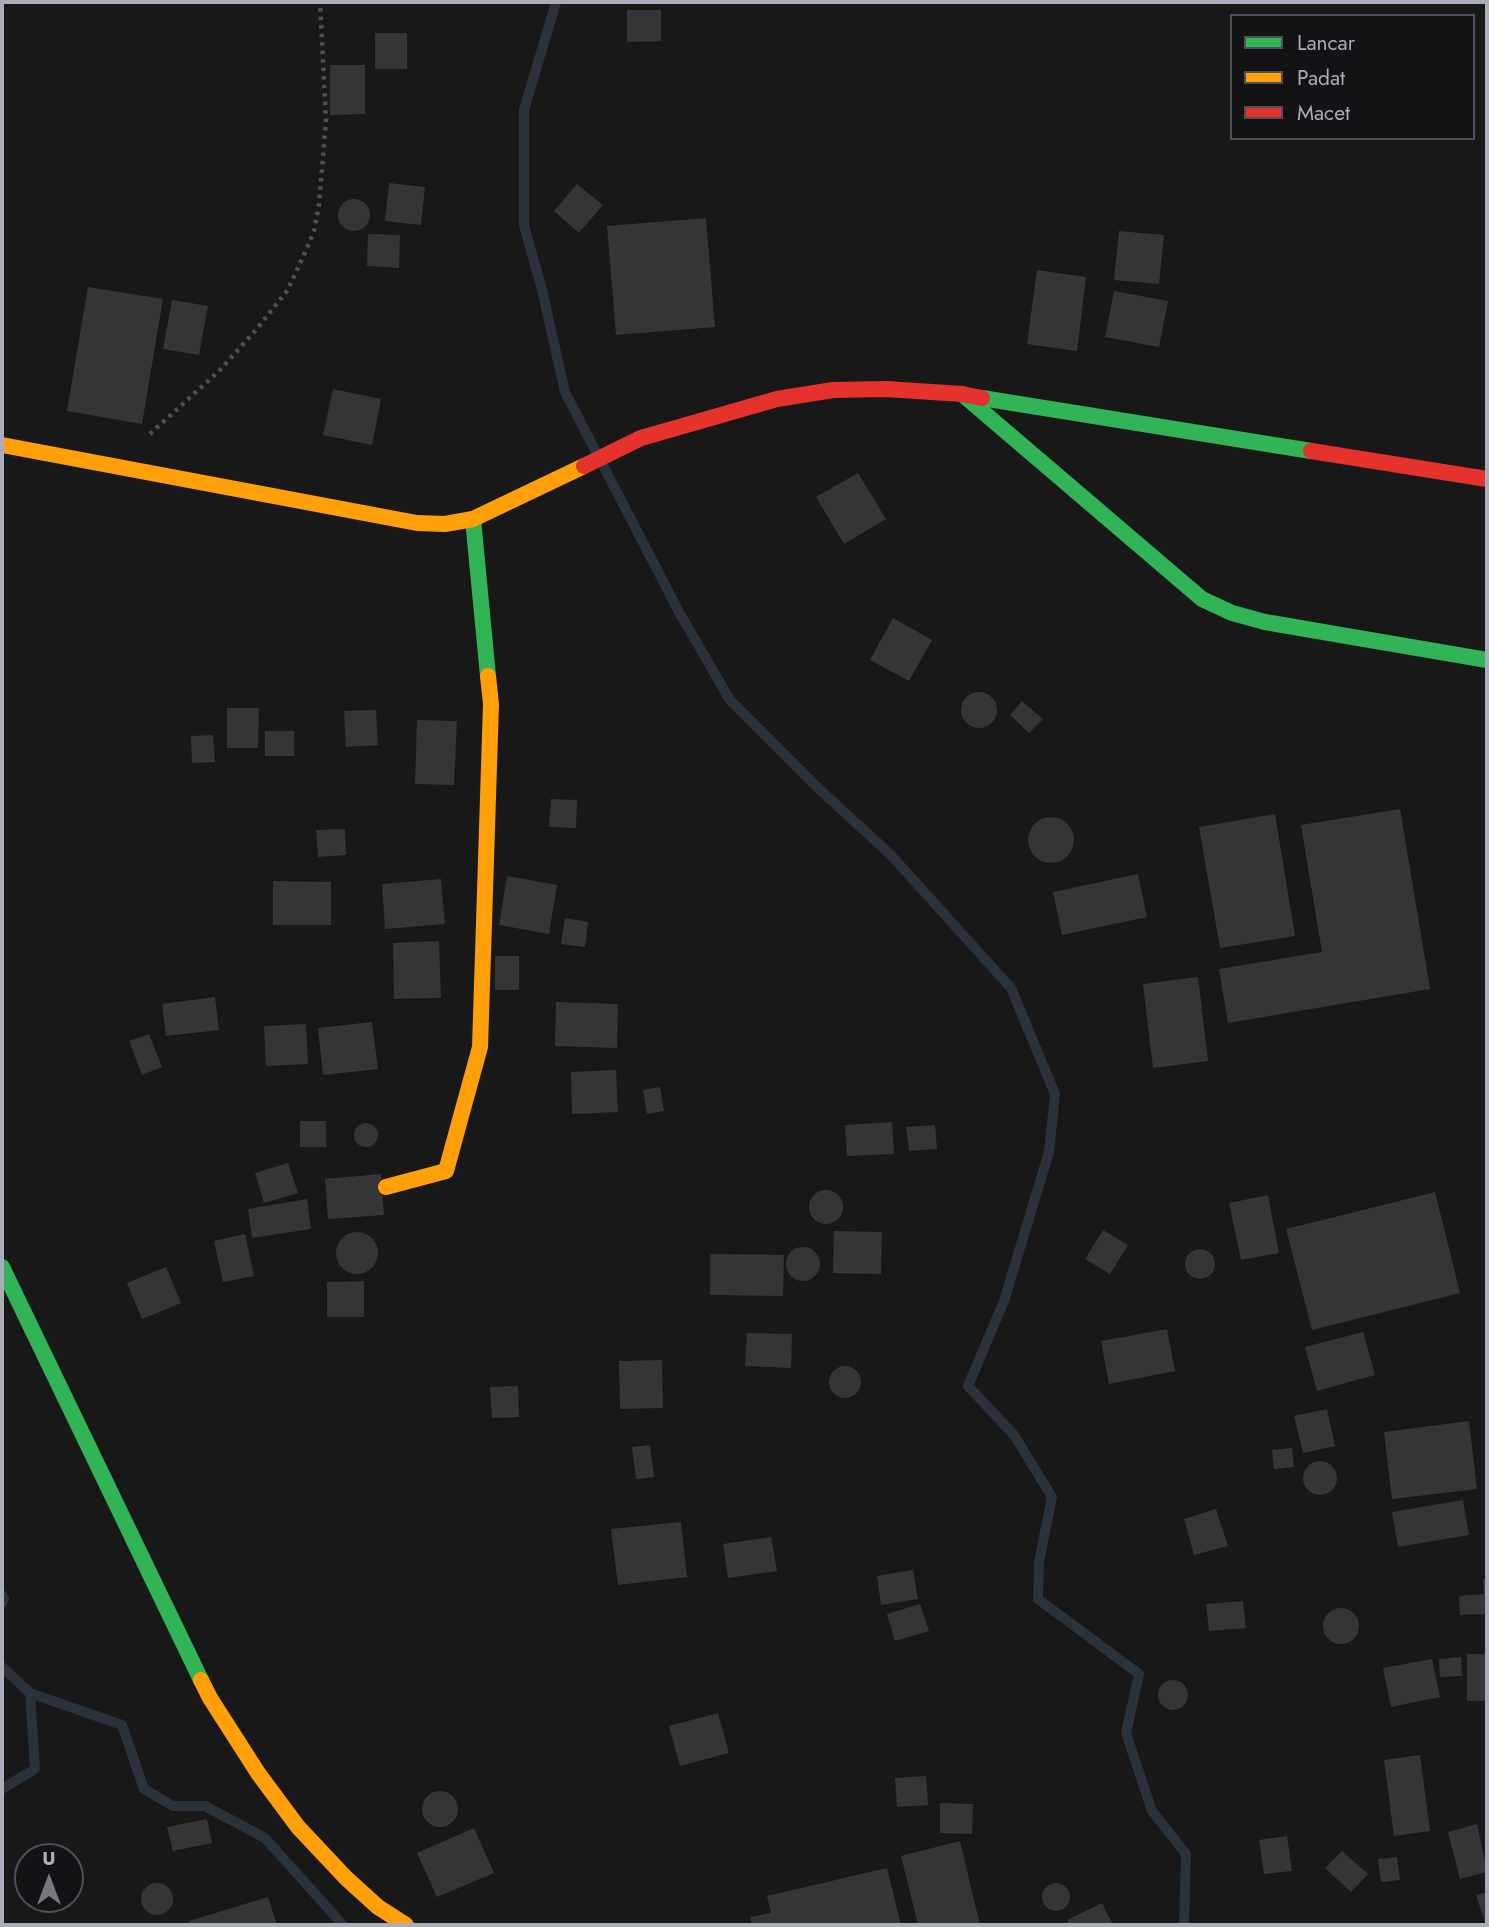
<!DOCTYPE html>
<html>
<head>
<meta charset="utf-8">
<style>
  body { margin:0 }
  #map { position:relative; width:1489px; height:1927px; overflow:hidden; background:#181819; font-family:Jost,sans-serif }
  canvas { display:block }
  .frame { position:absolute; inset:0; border:4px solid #a9adba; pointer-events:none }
  .legend { position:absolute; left:1230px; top:14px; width:245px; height:126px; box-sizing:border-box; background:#131215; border:2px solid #4f5057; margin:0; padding:9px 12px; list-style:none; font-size:21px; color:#a9adba }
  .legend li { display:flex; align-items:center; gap:14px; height:35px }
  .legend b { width:35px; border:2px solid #4f5057 }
  .north { position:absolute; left:14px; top:1843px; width:70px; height:70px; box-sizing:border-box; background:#131215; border:2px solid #4f5057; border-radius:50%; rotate:0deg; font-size:19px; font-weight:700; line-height:28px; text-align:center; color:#a9adba }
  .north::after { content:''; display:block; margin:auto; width:24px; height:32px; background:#767982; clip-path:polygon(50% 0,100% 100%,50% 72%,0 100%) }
</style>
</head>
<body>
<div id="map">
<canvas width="1489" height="1927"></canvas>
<div class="frame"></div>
<ul class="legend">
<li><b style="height:9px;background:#30b455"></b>Lancar</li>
<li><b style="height:9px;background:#ff9f0a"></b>Padat</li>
<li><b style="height:9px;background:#e5322d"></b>Macet</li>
</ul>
<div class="north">U</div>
</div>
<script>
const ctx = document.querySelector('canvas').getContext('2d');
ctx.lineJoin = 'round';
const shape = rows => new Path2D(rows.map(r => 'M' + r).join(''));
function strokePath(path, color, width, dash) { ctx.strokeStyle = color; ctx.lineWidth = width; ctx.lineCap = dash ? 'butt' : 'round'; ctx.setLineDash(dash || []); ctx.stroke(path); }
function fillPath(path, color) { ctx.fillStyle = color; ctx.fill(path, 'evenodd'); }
const stream = shape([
  [556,2,524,110,524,225,542,290,565,392,679,612,730,700,819,789,890,854,1011,988,1055,1094,1049,1152,1004,1301,968,1386,1014,1435,1052,1497,1039,1562,1038,1599,1139,1674,1126,1733,1152,1811,1186,1854,1184,1925],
  [2,1595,4,1599,2,1603],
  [2,1667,30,1693,35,1769,2,1789],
  [30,1693,122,1725,144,1789,173,1806,205,1806,265,1838,343,1925]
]);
const building = shape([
  [627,10,661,10,661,41,627,42],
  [375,33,407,33,407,69,375,69],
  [330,65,365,65,365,114,330,115],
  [389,183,425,187,421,225,385,221],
  [577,184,603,205,579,233,554,211],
  '338 215a16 16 0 1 1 32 0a16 16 0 1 1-32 0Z',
  [706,218,715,327,616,335,607,226],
  [1119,231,1164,235,1159,284,1114,280],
  [368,234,400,235,399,268,367,266],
  [1037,270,1086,277,1077,351,1027,344],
  [88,287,163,299,142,424,67,411],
  [1114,291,1168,301,1159,347,1105,337],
  [172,300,208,306,199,355,163,349],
  [333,389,381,399,372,445,323,435],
  [858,473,886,519,844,544,816,497],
  [893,618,932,640,909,681,870,660],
  '961 710a18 18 0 1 1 36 0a18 18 0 1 1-36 0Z',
  [1022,701,1043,719,1029,733,1010,715],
  [227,708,259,708,258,748,227,748],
  [376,710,378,745,346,747,344,711],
  [417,720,457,721,454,785,415,784],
  [265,731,294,731,294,756,265,756],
  [213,735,215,762,192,763,191,736],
  [551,799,577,800,576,828,549,827],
  [1400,809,1430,989,1228,1023,1219,969,1322,952,1301,825],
  [1275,814,1295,936,1220,948,1199,827],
  '1028 840a23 23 0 1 1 46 0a23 23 0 1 1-46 0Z',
  [345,829,346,855,318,857,316,830],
  [1138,874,1147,917,1062,935,1053,892],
  [507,876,557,885,549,934,499,925],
  [441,879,445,924,385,929,382,884],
  [273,881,331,882,331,925,273,925],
  [565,918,588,922,585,947,561,944],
  [439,941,441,998,394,999,393,943],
  [495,956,519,956,519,990,495,990],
  [1198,977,1208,1061,1153,1068,1143,984],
  [215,997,219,1030,166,1036,162,1004],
  [556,1002,618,1004,617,1048,555,1046],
  [372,1022,378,1069,323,1075,318,1028],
  [306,1024,308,1064,266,1066,264,1026],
  [149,1034,162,1067,142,1075,129,1041],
  [616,1070,618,1112,572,1114,571,1072],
  [660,1087,664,1111,647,1114,643,1090],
  [300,1121,326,1121,326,1147,300,1147],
  [892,1122,894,1154,847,1156,845,1125],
  '354 1135a12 12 0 1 1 24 0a12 12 0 1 1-24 0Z',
  [935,1125,937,1149,909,1151,906,1127],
  [288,1163,298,1193,264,1203,255,1173],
  [381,1174,384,1215,328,1219,325,1179],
  '809 1207a17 17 0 1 1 34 0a17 17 0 1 1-34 0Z',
  [1435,1192,1460,1293,1312,1330,1286,1229],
  [1268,1195,1279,1253,1241,1260,1229,1203],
  [307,1199,311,1229,252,1238,248,1209],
  [1103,1230,1128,1245,1110,1274,1085,1259],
  [834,1231,882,1232,881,1274,833,1273],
  '336 1253a21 21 0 1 1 42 0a21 21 0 1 1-42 0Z',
  [245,1234,254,1276,223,1282,214,1241],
  '786 1264a17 17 0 1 1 34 0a17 17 0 1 1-34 0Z',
  '1185 1264a15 15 0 1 1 30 0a15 15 0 1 1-30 0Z',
  [710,1254,784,1255,783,1296,710,1295],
  [166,1267,181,1303,142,1319,127,1283],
  [364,1281,364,1317,327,1317,327,1282],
  [1167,1329,1175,1371,1109,1384,1101,1341],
  [1363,1332,1375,1375,1317,1391,1305,1347],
  [747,1333,792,1334,791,1368,745,1366],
  [662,1360,663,1408,620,1409,619,1361],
  '829 1382a16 16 0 1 1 32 0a16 16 0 1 1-32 0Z',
  [518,1386,519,1417,492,1418,490,1387],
  [1327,1409,1335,1446,1303,1453,1294,1416],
  [1469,1421,1477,1489,1392,1499,1384,1432],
  [650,1445,654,1477,636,1479,632,1447],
  [1292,1448,1294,1467,1274,1469,1272,1450],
  '1303 1478a17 17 0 1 1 34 0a17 17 0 1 1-34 0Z',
  [1463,1500,1469,1535,1398,1547,1392,1512],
  [1216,1509,1228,1546,1194,1555,1184,1519],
  [681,1522,687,1577,618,1585,611,1529],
  [771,1537,777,1571,728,1578,723,1544],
  [913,1570,918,1599,881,1605,877,1576],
  [1487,1578,1487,1614,1460,1615,1459,1596,1484,1594,1483,1579],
  [1243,1601,1246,1628,1209,1631,1206,1604],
  [920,1604,929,1631,895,1641,887,1614],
  '1323 1626a18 18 0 1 1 36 0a18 18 0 1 1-36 0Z',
  [1467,1654,1487,1654,1487,1701,1467,1701],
  [1461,1657,1462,1676,1440,1677,1439,1659],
  [1432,1659,1440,1697,1391,1707,1383,1668],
  '1158 1695a15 15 0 1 1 30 0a15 15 0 1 1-30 0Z',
  [718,1713,729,1753,680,1766,669,1726],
  [1420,1755,1430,1831,1394,1836,1384,1760],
  [926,1776,928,1805,897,1807,895,1778],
  '422 1809a18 18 0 1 1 36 0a18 18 0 1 1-36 0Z',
  [940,1803,973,1804,972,1834,940,1833],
  [207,1819,212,1843,173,1851,167,1827],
  [1477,1824,1487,1872,1460,1879,1448,1832],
  [474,1828,494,1873,437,1897,417,1853],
  [1287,1836,1292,1871,1264,1874,1259,1840],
  [960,1841,980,1925,918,1925,901,1856],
  [1342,1851,1368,1874,1351,1892,1325,1868],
  [1397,1857,1400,1880,1381,1882,1378,1859],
  [887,1868,901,1925,752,1925,750,1917,771,1913,767,1896],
  '1042 1897a14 14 0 1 1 28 0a14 14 0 1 1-28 0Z',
  '141 1899a16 16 0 1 1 32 0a16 16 0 1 1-32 0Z',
  [1487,1892,1487,1925,1486,1925,1476,1895],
  [268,1897,277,1925,190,1925,189,1921],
  [1102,1903,1113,1925,1070,1925,1067,1920]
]);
const path = shape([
  [150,434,219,371,255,331,287,291,304,255,314,231,319,205,326,120,320,2]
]);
const fast = shape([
  [962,394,1202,599,1232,613,1265,622,1487,660],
  [982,398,1311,451],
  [473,519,488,676],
  [2,1267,201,1680]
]);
const slow = shape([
  [2,445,417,523,445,524,473,519,584,466],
  [386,1187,446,1171,480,1047,491,704,488,676],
  [201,1680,210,1698,258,1773,298,1827,346,1878,378,1907,406,1925]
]);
const jam = shape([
  [1311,451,1487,479],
  [584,466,641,438,777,399,833,390,886,389,962,394,982,398]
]);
strokePath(stream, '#2a323c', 10);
fillPath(building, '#353537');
strokePath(path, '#4e4f53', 4.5, [3.5, 5]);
strokePath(fast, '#30b455', 16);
strokePath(slow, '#ff9f0a', 16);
strokePath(jam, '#e5322d', 16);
</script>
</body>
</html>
